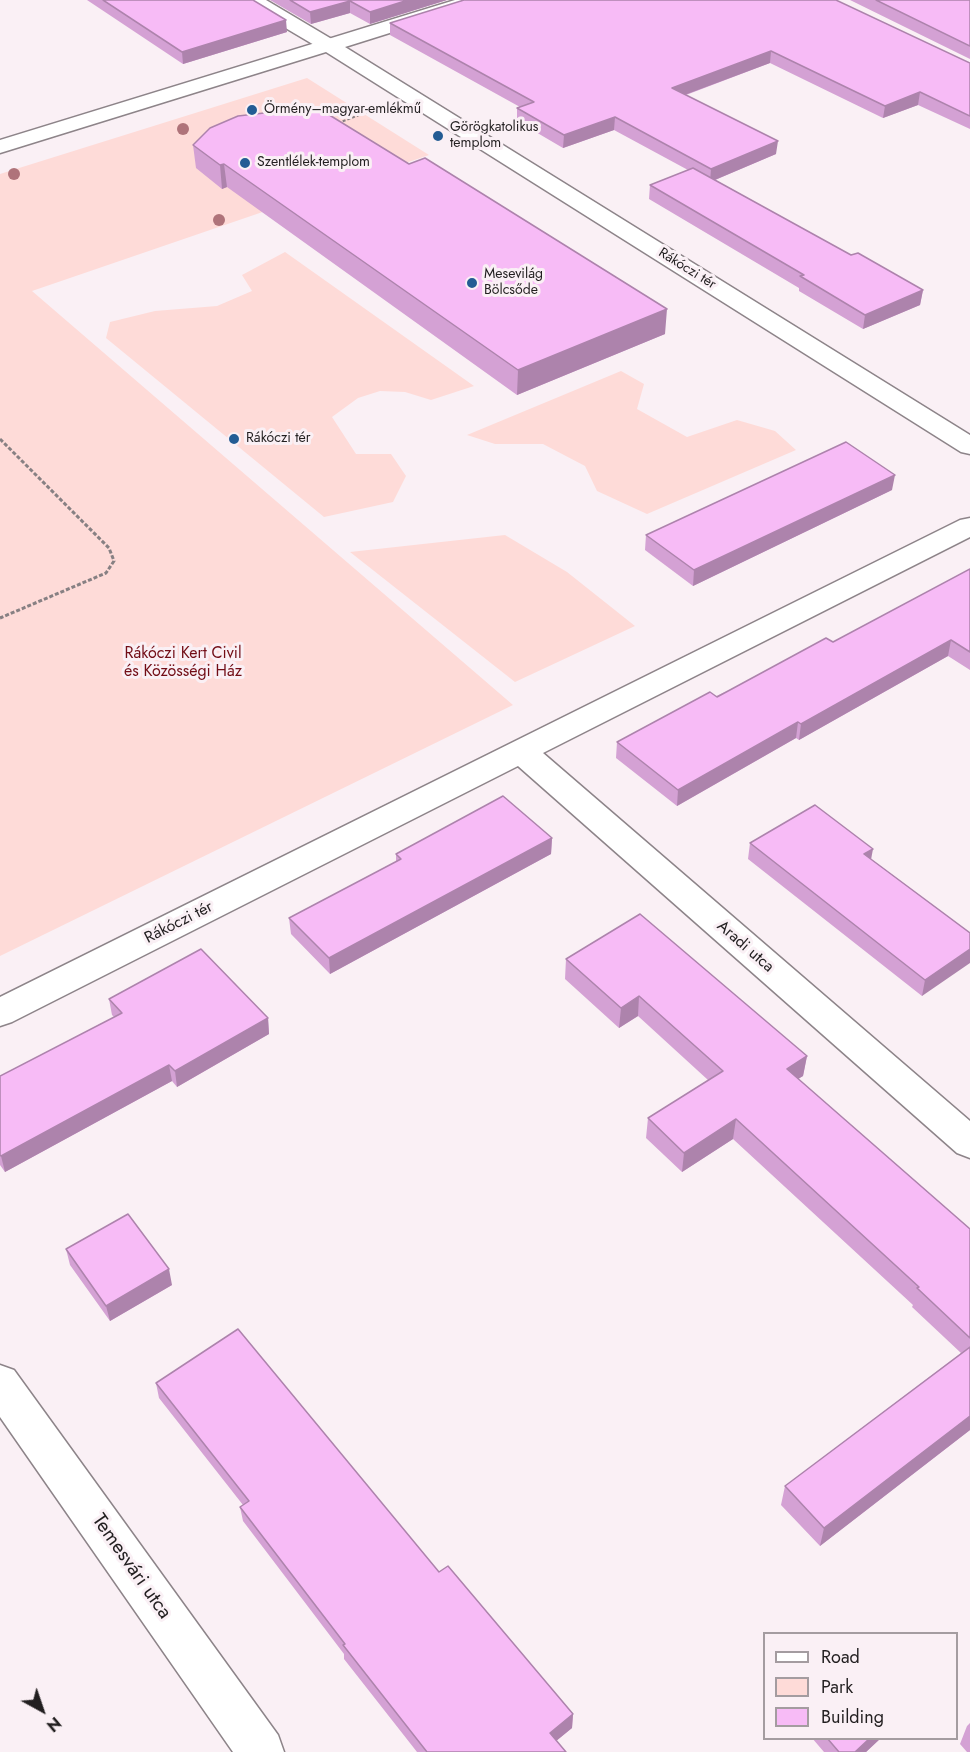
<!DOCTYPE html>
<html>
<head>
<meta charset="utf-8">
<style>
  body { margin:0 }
  #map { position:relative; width:970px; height:1752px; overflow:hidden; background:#faf0f5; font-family:Jost,sans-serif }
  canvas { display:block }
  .legend { position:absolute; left:763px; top:1632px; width:195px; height:108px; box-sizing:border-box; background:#faf0f5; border:2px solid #a49ca0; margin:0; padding:8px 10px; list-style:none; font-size:18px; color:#221f20 }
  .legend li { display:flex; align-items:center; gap:12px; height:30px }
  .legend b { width:30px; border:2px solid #a49ca0 }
  .north { position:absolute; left:12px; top:1680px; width:60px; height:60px; -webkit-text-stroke:4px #faf0f5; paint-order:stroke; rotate:140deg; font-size:16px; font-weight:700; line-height:24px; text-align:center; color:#221f20 }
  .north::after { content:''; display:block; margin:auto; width:21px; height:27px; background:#221f20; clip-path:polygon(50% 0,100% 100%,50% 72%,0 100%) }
</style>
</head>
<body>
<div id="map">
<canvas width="970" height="1752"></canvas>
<ul class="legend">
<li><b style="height:8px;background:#fff"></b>Road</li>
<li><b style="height:16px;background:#fedbd8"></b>Park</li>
<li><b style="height:16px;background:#f7bbf6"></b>Building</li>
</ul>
<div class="north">N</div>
</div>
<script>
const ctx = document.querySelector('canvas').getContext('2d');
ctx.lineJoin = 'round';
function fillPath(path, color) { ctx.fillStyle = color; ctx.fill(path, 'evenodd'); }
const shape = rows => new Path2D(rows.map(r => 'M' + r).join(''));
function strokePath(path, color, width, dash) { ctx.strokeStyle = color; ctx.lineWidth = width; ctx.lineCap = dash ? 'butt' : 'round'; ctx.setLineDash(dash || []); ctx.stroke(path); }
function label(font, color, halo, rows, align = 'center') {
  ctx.font = font + ' Jost,sans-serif'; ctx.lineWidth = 6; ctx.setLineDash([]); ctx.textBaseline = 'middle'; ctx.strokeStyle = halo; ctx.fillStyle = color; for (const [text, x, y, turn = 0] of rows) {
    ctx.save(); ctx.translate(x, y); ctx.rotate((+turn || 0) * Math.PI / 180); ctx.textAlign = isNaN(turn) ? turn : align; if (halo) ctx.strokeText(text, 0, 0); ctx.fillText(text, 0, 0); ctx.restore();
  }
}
const green = shape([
  [307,78,429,155,32,291,513,705,0,956,0,174],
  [285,252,474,386,431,400,405,392,380,391,358,398,332,417,356,454,391,454,406,476,393,502,324,517,106,338,110,322,155,311,217,306,252,291,242,275],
  [621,371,644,384,637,409,687,437,737,420,775,431,796,450,647,514,597,491,585,466,543,444,495,444,467,435],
  [505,535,567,572,635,626,515,682,350,552]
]);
const pathFar1 = shape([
  [338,123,370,111]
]);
const path = shape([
  [0,439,109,548,114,561,106,573,0,618]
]);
const minor = shape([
  [242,0,266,0,335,41,338,45,335,49,321,49,245,4,242,0],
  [970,518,970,537,543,753,970,1121,970,1158,957,1153,518,766,12,1022,0,1026,0,997,960,520,970,518],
  [0,1365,14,1370,278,1735,284,1752,233,1752,0,1417,0,1365]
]);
const tertiary = shape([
  [455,0,485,0,482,4,345,47,970,435,970,454,961,452,326,52,0,153,0,140,455,0]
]);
const trees = [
  [183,129],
  [14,174],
  [219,220]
];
const wall = shape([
  [87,0,253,0,287,32,183,64],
  [270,0,447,0,370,24,350,13,311,24],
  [850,0,970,0,970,59],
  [390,23,970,63,970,129,918,105,883,118,770,63,686,95,776,154,715,180,851,255,923,290,920,305,863,329,799,291,799,288,649,199,650,185,688,170,614,130,563,148,517,121,517,108,520,107,390,35],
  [193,145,665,334,517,395,227,187,222,189,196,168],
  [892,490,693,586,645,550,646,535],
  [970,569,970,670,948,656,799,740,796,738,677,806,616,758,617,742,833,642],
  [552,838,551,854,330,974,291,934,289,918,396,862,396,854],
  [750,843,871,859,970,933,922,996,748,859],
  [566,959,807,1056,803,1076,798,1079,970,1229,970,1430,820,1546,781,1505,785,1486,961,1353,912,1307,913,1305,733,1139,682,1172,646,1138,648,1118,708,1080,638,1016,619,1028,565,979],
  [109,999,268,1018,269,1034,177,1087,172,1081,5,1172,0,1165,0,1076,114,1017,112,1015],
  [66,1249,172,1285,110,1321,70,1265],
  [156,1383,439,1572,573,1714,572,1728,556,1741,566,1752,417,1752,344,1659,344,1654,243,1521,240,1507,243,1505,159,1398],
  [970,1723,970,1752,967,1752,960,1744,967,1726],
  [812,1738,881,1738,866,1752,824,1752]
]);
const shadedWall = shape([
  [408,0,447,0,370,24,370,12],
  [350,1,350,13,311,24,310,12],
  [286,20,287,32,183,64,182,52],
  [771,51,770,63,671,100,672,88],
  [920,92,918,105,883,118,885,106],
  [615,117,614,130,563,148,564,135],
  [778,141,776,154,710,182,711,169],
  [224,164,227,187,222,189,220,165],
  [923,290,920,305,863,329,865,315],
  [667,309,665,334,517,395,518,370],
  [895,475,892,490,693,586,694,570],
  [951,640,948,656,799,740,801,724],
  [798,722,796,738,677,806,678,790],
  [552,838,551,854,330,974,329,958],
  [873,849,870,865,864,854],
  [970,949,970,963,922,996,925,980],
  [639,996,638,1016,619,1028,621,1008],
  [268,1018,269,1034,177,1087,175,1071],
  [807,1056,803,1076,783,1088,787,1069],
  [169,1065,172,1081,5,1172,1,1156],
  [736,1119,733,1139,682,1172,684,1153],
  [169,1269,172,1285,110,1321,106,1306],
  [970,1416,970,1430,820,1546,824,1528],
  [573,1714,572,1728,550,1746,550,1733],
  [870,1738,881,1738,866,1752,855,1752]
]);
const building = shape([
  [103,0,253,0,286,20,182,52,103,0],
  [290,0,408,0,370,12,350,1,310,12,290,0],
  [464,0,836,0,970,63,970,116,920,92,885,106,771,51,672,88,778,141,711,169,615,117,564,135,517,108,534,102,390,23,464,0],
  [876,0,970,0,970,46,876,0],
  [318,108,409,164,425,158,667,309,518,370,224,164,220,165,193,145,210,128,238,116,273,112,300,115,318,108],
  [693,168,851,255,858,253,923,290,865,315,800,276,804,275,650,185,693,168],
  [846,442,895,475,694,570,646,535,846,442],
  [970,569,970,652,951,640,801,724,798,722,678,790,617,742,710,692,717,697,826,638,833,642,970,569],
  [503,796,552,838,329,958,289,918,401,859,396,854,503,796],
  [815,805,873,849,864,854,970,933,970,949,925,980,750,843,815,805],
  [640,914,807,1056,787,1069,970,1229,970,1338,917,1288,919,1287,736,1119,684,1153,648,1118,723,1071,639,996,621,1008,566,959,640,914],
  [201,949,268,1018,175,1071,169,1065,1,1156,0,1155,0,1076,122,1013,109,999,201,949],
  [128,1214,169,1269,106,1306,66,1249,128,1214],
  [238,1329,439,1572,448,1566,573,1714,550,1733,566,1752,427,1752,343,1645,345,1644,240,1507,249,1501,156,1383,238,1329],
  [970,1347,970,1416,824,1528,785,1486,970,1347],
  [827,1738,870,1738,855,1752,839,1752,827,1738]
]);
const markers = [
  [252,110,6,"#235c94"],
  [438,136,6,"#235c94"],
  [245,163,6,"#235c94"],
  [472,283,6,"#235c94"],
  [234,439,6,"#235c94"]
];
const farPoinames = [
  ["Örmény–magyar-emlékmű",264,110],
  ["Görögkatolikus",450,128],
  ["templom",450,144],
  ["Szentlélek-templom",257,163],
  ["Mesevilág",484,275],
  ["Bölcsőde",484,291],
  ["Rákóczi tér",246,439]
];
const farStreetnames = [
  ["Rákóczi tér",687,269,32]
];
const parkNames = [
  ["Rákóczi Kert Civil",183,654],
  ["és Közösségi Ház",183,672]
];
const streetNames = [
  ["Rákóczi tér",179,923,-27],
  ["Aradi utca",745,947,41]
];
const nearStreetnames = [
  ["Temesvári utca",131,1567,55]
];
fillPath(green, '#fedbd8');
strokePath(minor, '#8d8489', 3);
strokePath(tertiary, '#8d8489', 3);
strokePath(pathFar1, '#878083', 2, [3, 2]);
strokePath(path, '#878083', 3, [4, 2]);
fillPath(minor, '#fff');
fillPath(tertiary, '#fff');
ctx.fillStyle = '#af737a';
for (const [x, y] of trees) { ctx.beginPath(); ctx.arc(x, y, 6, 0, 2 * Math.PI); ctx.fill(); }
fillPath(wall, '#d4a1d4');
fillPath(shadedWall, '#ad83ac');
fillPath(building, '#f7bbf6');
strokePath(building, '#ad83ac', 1.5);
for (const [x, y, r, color] of markers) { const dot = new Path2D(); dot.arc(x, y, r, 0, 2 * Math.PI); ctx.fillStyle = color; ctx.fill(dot); strokePath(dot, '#faf0f5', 2); }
label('14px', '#221f20', '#faf0f5', farPoinames, 'left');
label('14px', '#221f20', '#faf0f5', farStreetnames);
label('16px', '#720d16', '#faf0f5', parkNames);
label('16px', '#221f20', '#faf0f5', streetNames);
label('20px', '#221f20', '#faf0f5', nearStreetnames);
</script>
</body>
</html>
